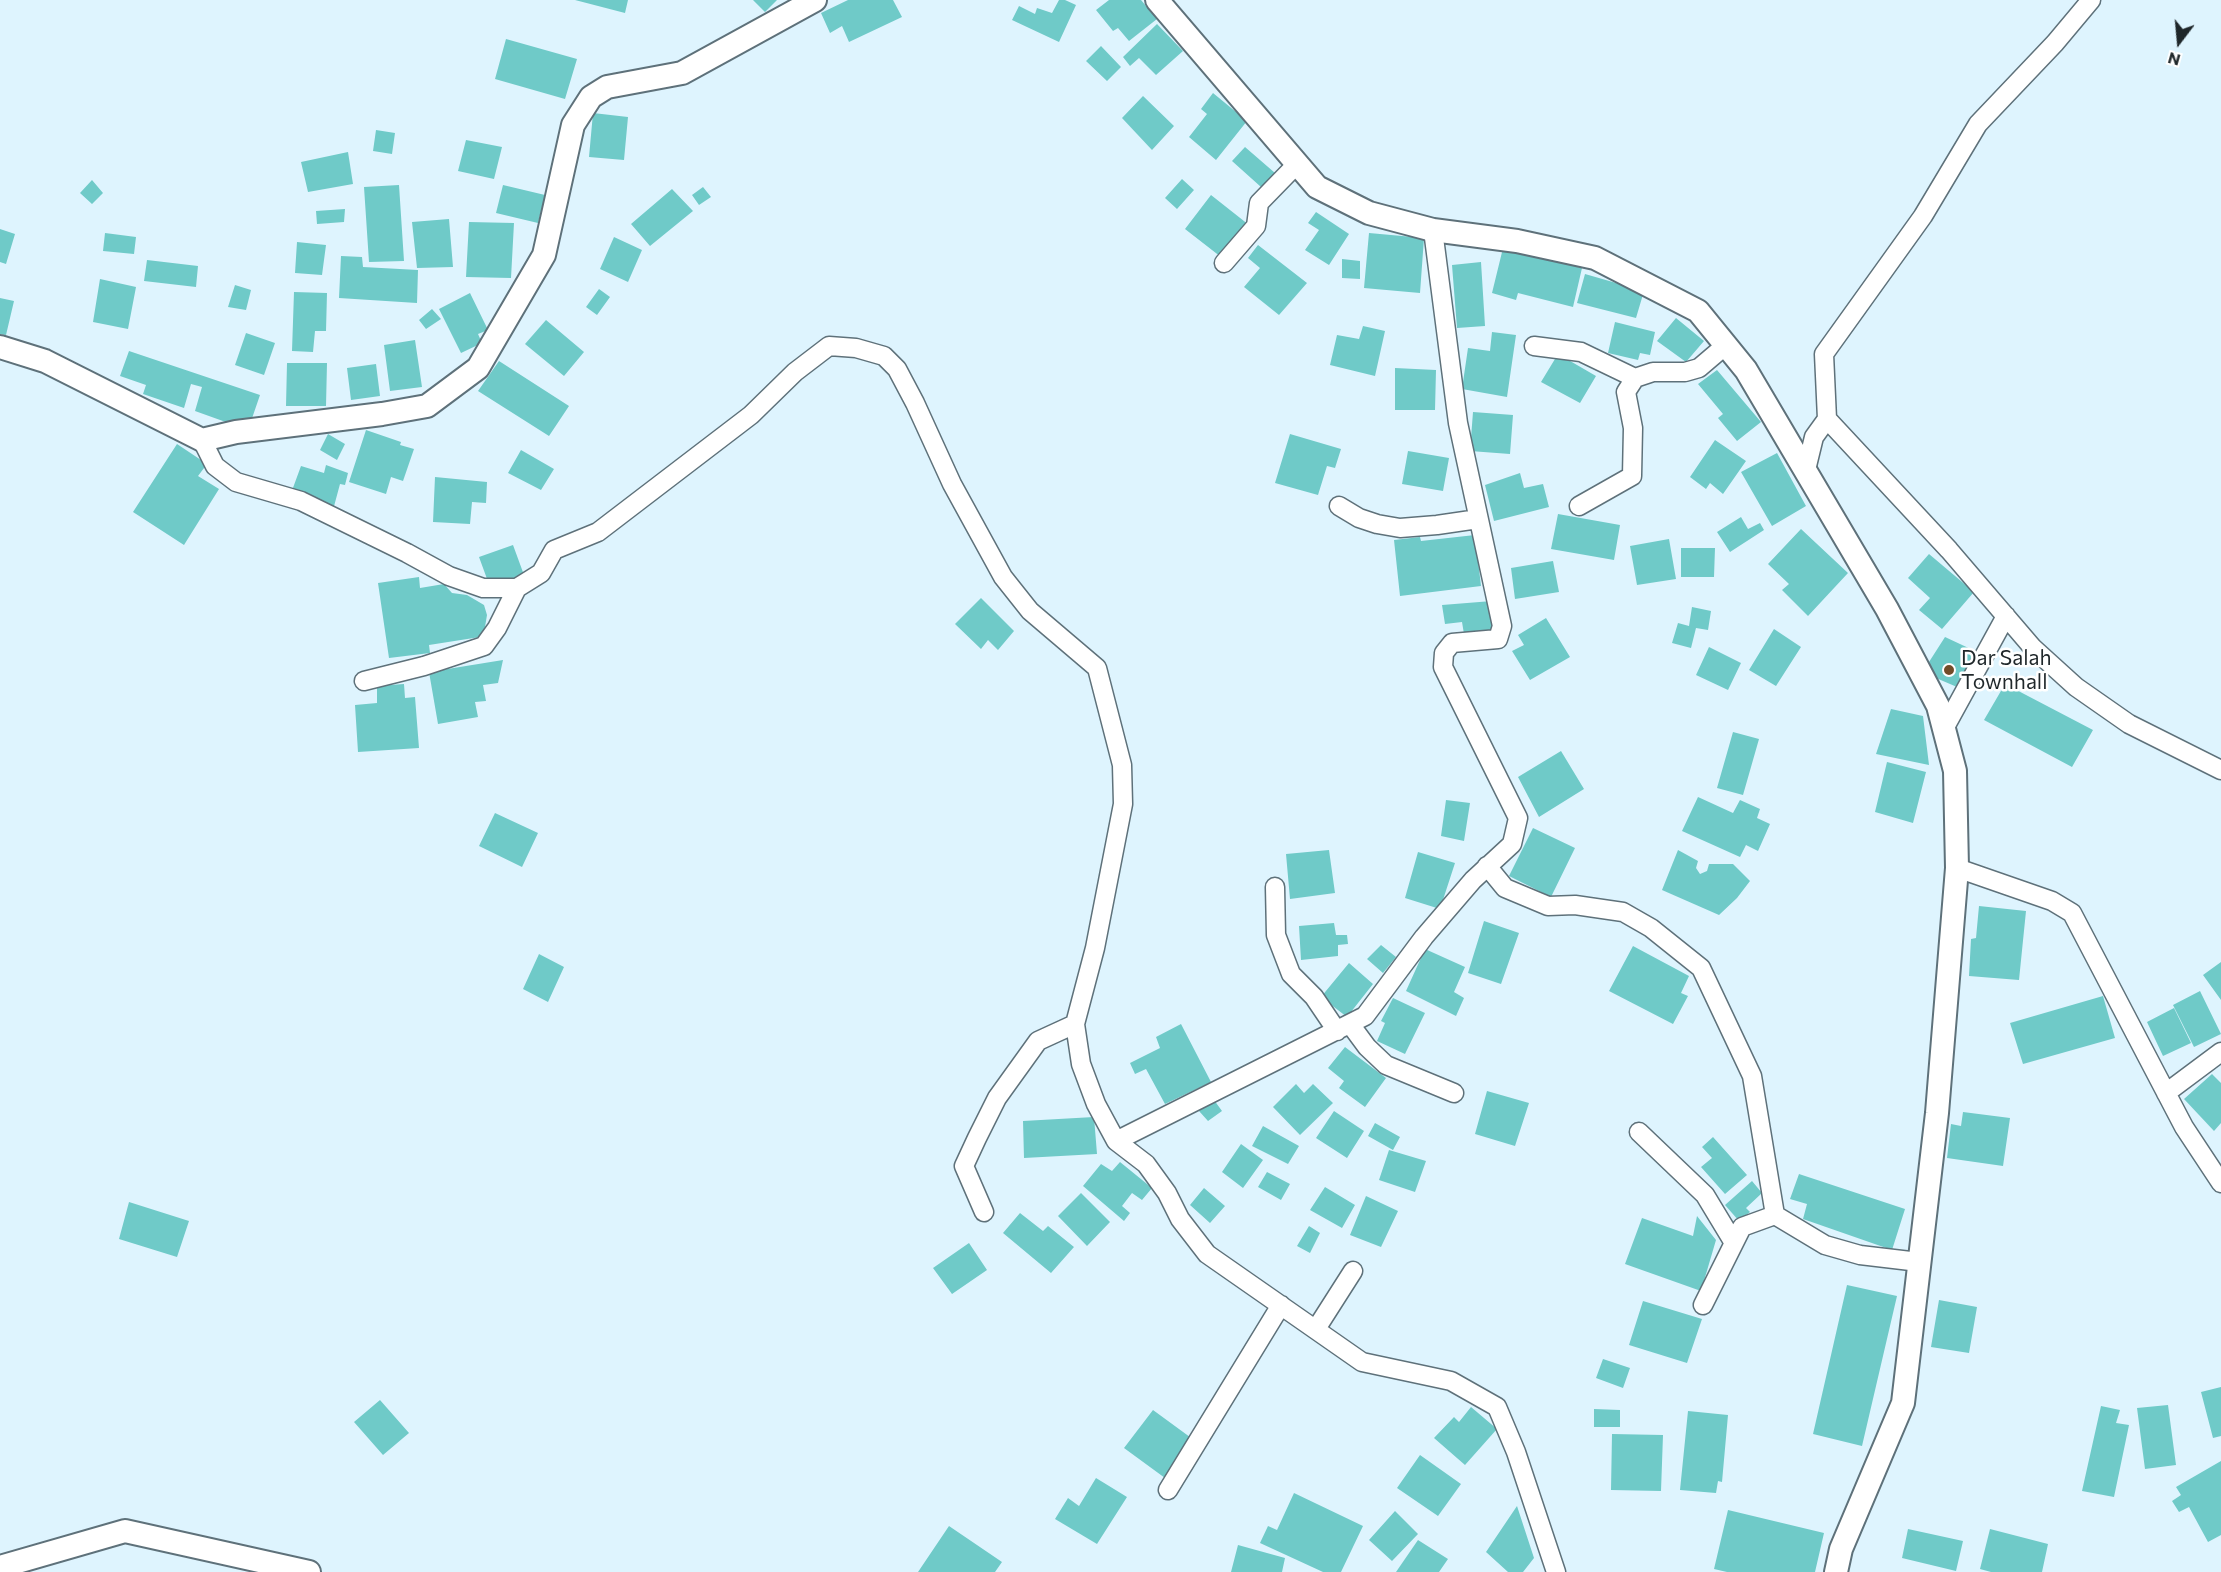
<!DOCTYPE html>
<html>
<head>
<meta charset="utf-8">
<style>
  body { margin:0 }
  #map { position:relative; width:2221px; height:1572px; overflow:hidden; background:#def4fe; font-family:Commissioner,sans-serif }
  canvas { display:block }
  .north { position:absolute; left:2149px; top:12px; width:60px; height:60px; -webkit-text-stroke:4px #fff; paint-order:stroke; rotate:196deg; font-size:16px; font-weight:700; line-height:24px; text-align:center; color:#1f272a }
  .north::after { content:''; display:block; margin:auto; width:21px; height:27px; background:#1f272a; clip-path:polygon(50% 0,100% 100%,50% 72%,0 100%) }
</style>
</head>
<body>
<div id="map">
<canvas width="2221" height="1572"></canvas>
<div class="north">N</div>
</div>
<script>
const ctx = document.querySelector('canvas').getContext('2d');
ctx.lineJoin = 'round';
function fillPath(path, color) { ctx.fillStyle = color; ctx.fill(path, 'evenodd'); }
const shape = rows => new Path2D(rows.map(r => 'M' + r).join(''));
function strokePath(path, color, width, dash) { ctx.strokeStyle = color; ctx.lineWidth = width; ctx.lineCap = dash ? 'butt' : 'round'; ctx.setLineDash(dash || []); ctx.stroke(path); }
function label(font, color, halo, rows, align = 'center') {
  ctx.font = font + ' Commissioner,sans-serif'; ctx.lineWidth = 5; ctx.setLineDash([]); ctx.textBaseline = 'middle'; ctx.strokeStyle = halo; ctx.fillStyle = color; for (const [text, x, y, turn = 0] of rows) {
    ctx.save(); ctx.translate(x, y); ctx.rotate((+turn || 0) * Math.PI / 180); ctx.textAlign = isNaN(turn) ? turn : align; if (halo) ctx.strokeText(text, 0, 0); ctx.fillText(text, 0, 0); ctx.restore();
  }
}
const building = shape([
  [575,0,628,0,625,13],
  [753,0,777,0,765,12],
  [848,0,893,0,902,17,849,42,842,26,830,33,821,13],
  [1059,0,1065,0,1076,5,1059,42,1012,20,1019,6,1035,14,1037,8,1052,13],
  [1109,0,1141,0,1157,19,1129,41,1118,28,1113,31,1096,10],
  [1157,24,1183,51,1156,75,1139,58,1130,66,1123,57],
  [506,39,577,59,565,99,495,79],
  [1101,46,1121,67,1107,81,1086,61],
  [1213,93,1247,121,1216,160,1189,137,1207,114,1201,109],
  [1143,96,1174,126,1152,150,1122,118],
  [593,113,628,117,624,160,589,157],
  [376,130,395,133,392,154,373,151],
  [466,140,502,147,494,179,458,171],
  [1245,147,1275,173,1261,187,1232,161],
  [348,152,353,184,308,192,301,162],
  [1182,179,1194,190,1177,209,1165,198],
  [92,180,103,193,92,204,80,193],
  [399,185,404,261,369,262,364,187],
  [503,185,545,195,538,223,496,213],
  [703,187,711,197,699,205,692,195],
  [672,189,693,211,650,246,631,224],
  [1211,195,1249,225,1221,257,1185,229],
  [345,209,344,222,317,224,316,211],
  [1316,212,1349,234,1329,265,1305,250,1319,230,1308,223],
  [449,219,453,267,417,268,412,222],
  [469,222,514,223,511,278,466,277],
  [0,229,15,234,6,264,0,262],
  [105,233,136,237,134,254,103,251],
  [1369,233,1424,238,1420,293,1364,288],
  [614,237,642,250,628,282,600,269],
  [297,242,326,245,322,275,295,273],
  [1258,245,1307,283,1279,315,1244,287,1260,268,1248,258],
  [1503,248,1582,268,1573,307,1518,293,1516,300,1492,293],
  [341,256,362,257,363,267,418,270,417,303,339,298],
  [1342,259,1360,261,1360,279,1342,278],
  [147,260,198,266,196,287,144,281],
  [1481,262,1485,326,1457,328,1452,265],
  [1585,274,1644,291,1636,318,1577,303],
  [100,279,136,287,128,329,93,322],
  [235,285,251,290,246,310,228,307],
  [599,289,610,297,597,315,586,307],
  [294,292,327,293,326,331,315,331,313,352,292,351],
  [470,293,488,330,478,334,482,343,461,353,439,309],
  [0,298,14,301,6,335,0,334],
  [432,309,441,319,426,329,419,320],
  [1676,318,1704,341,1686,362,1657,341],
  [546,320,584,352,564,376,525,344],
  [1615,322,1655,332,1650,355,1640,353,1638,360,1608,353],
  [1363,326,1385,331,1375,376,1330,365,1337,335,1359,339],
  [1492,332,1516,335,1507,397,1462,389,1468,348,1490,351],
  [246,333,275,343,264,375,235,365],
  [415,340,422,387,390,391,384,345],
  [129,351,260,395,248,430,195,411,202,387,191,384,184,408,143,394,146,385,120,376],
  [1558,354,1596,376,1580,403,1541,382],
  [499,361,569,406,549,436,478,391],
  [287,363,327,363,326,406,286,406],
  [376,364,380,396,351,400,347,368],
  [1395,368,1436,370,1435,410,1395,410],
  [1717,370,1761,422,1737,441,1718,418,1723,414,1698,384],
  [1473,412,1513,415,1510,454,1470,451],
  [366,430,401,442,400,445,414,449,403,481,391,477,386,494,349,482],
  [328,434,345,444,337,460,320,450],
  [1290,434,1341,449,1335,468,1327,466,1318,495,1275,483],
  [1715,440,1746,461,1723,494,1710,483,1706,489,1690,477],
  [177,444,207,464,198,476,219,489,184,545,133,512],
  [521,450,554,469,541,490,508,473],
  [1408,451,1449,458,1443,491,1402,484],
  [1777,453,1806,506,1772,526,1741,472],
  [326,465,348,473,345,485,340,484,333,510,290,496,301,466,324,473],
  [1520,473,1524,488,1543,484,1549,507,1494,521,1485,485],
  [435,477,487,482,486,503,472,502,470,524,433,522],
  [1558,514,1620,525,1614,560,1551,549],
  [1741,517,1748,529,1760,523,1764,530,1730,552,1717,532],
  [1801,529,1848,573,1808,616,1782,590,1789,584,1768,564],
  [1475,535,1481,586,1400,596,1394,540,1420,537,1421,541],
  [1669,539,1676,579,1637,585,1630,546],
  [513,545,524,575,490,587,479,557],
  [1681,548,1715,548,1714,577,1681,577],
  [1929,554,1974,592,1942,629,1919,610,1930,598,1908,578],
  [1553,561,1559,592,1515,599,1511,568],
  [419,577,420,588,444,584,452,593,467,595,484,605,487,615,485,627,480,637,429,645,430,653,389,658,378,583],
  [981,598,1014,631,998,650,988,640,981,649,955,624],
  [1492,601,1494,631,1464,634,1462,622,1445,624,1442,605],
  [1692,607,1711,611,1708,630,1696,628,1691,648,1672,643,1678,623,1689,626],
  [1546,618,1570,657,1530,680,1512,651,1524,645,1518,635],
  [1774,629,1801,647,1776,686,1749,670],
  [1945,637,1975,651,1957,687,1936,678,1929,662],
  [1709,647,1741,663,1728,690,1696,675],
  [503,660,498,683,483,685,486,701,475,702,478,717,438,724,429,672],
  [404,684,405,698,415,697,419,748,358,752,355,705,377,703,377,686],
  [2005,684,2093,730,2072,767,1984,720],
  [1891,709,1923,716,1929,765,1876,754],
  [1733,732,1759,739,1743,795,1717,788],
  [1561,751,1584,789,1539,817,1518,777],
  [1887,762,1926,772,1913,823,1875,812],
  [1698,797,1733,813,1740,800,1760,809,1757,818,1770,824,1758,851,1746,845,1740,857,1682,831],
  [1446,800,1470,803,1464,841,1441,836],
  [495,813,538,833,522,867,479,846],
  [1533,828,1575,848,1551,897,1509,876],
  [1329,850,1335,893,1290,899,1286,854],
  [1678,850,1698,861,1696,868,1700,874,1707,871,1709,864,1733,864,1750,881,1737,898,1719,915,1662,890],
  [1418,852,1455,863,1440,909,1405,898],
  [1979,906,2026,911,2019,980,1969,976,1971,939,1976,938],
  [1484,921,1519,933,1501,984,1468,973],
  [1334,923,1336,935,1347,935,1348,944,1338,945,1338,956,1301,960,1299,926],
  [1381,945,1396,957,1383,973,1367,959],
  [1633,946,1689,976,1681,993,1688,996,1673,1024,1609,991],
  [1425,949,1465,967,1454,992,1464,998,1456,1016,1406,991],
  [539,954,564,967,548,1002,523,989],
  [2221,962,2221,1000,2203,975],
  [1349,963,1373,984,1347,1017,1321,997],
  [2200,991,2221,1034,2194,1047,2173,1005],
  [2103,996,2115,1038,2023,1064,2010,1023],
  [1393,998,1425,1013,1405,1054,1377,1041,1385,1023,1381,1021],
  [2174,1008,2191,1043,2163,1056,2147,1022],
  [1181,1024,1211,1082,1165,1104,1146,1069,1135,1074,1130,1063,1160,1048,1156,1037],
  [1345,1047,1386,1078,1365,1107,1339,1088,1344,1081,1328,1068],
  [2212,1074,2221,1083,2221,1123,2214,1131,2184,1099],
  [1296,1084,1304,1093,1313,1084,1333,1103,1300,1135,1273,1107],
  [1487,1091,1529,1103,1515,1146,1475,1134],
  [1214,1100,1222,1111,1208,1121,1199,1111],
  [1334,1111,1364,1131,1347,1158,1316,1138],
  [1963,1112,2010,1118,2003,1166,1947,1158,1951,1124,1961,1126],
  [1094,1117,1097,1154,1024,1158,1023,1121],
  [1375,1123,1400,1137,1393,1150,1368,1136],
  [1263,1126,1299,1146,1288,1164,1252,1146],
  [1713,1137,1747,1175,1725,1194,1701,1167,1712,1158,1702,1147],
  [1241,1144,1263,1160,1243,1188,1222,1172],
  [1389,1150,1426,1161,1415,1192,1379,1180],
  [1120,1162,1152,1188,1142,1200,1132,1193,1122,1206,1130,1213,1124,1221,1083,1186,1101,1164,1112,1171],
  [1267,1172,1290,1184,1281,1200,1258,1187],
  [1799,1174,1905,1209,1892,1250,1803,1219,1807,1204,1790,1199],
  [1752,1181,1762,1193,1746,1208,1750,1212,1739,1221,1725,1205],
  [1325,1187,1355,1205,1342,1228,1310,1210],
  [1204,1188,1225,1206,1210,1223,1190,1205],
  [1081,1193,1110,1222,1087,1246,1058,1216],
  [1366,1196,1398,1211,1381,1247,1350,1235],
  [129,1202,189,1221,177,1257,119,1239],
  [1020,1213,1043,1231,1048,1226,1074,1247,1051,1273,1003,1233],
  [1697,1216,1716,1240,1701,1291,1625,1264,1642,1218,1693,1236],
  [1309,1226,1320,1233,1310,1253,1297,1246],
  [969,1243,987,1270,952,1294,933,1268],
  [1847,1285,1897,1296,1862,1446,1813,1434],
  [1939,1300,1977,1307,1969,1353,1931,1347],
  [1643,1301,1702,1319,1687,1363,1629,1345],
  [1603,1359,1630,1368,1623,1388,1596,1378],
  [2221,1387,2221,1436,2213,1438,2201,1392],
  [380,1400,409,1433,383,1455,354,1422],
  [2168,1405,2176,1465,2145,1469,2137,1408],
  [2101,1406,2120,1410,2116,1423,2129,1425,2114,1497,2082,1491],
  [1471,1407,1497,1429,1465,1465,1434,1438,1454,1417,1459,1422],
  [1594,1409,1620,1410,1620,1427,1594,1427],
  [1153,1410,1194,1440,1165,1478,1124,1448],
  [1688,1411,1728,1415,1722,1482,1718,1481,1716,1493,1680,1490],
  [1612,1434,1663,1435,1661,1491,1611,1490],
  [1420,1455,1461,1484,1438,1516,1397,1488],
  [2221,1461,2221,1535,2208,1542,2189,1507,2179,1512,2172,1501,2181,1495,2176,1487],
  [1096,1478,1127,1497,1097,1544,1055,1519,1068,1498,1079,1506],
  [1294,1493,1363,1526,1341,1572,1323,1572,1260,1543,1268,1526,1277,1530],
  [1517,1506,1534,1558,1523,1572,1508,1572,1486,1552],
  [1728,1510,1824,1533,1815,1572,1727,1572,1714,1569],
  [1395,1511,1418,1534,1392,1561,1369,1540],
  [949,1526,1002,1562,995,1572,918,1572],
  [1908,1529,1963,1541,1956,1571,1902,1558],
  [1990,1529,2048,1544,2042,1572,1991,1572,1980,1569],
  [1418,1540,1448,1559,1439,1572,1396,1572],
  [1238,1545,1285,1558,1282,1572,1231,1572]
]);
const minor = shape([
  [1224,263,1256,226,1259,203,1297,164],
  [1534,346,1581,352,1635,378],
  [1827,419,1949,550,2033,648,2076,687,2129,724,2221,770],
  [202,440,215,466,236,482,301,501,407,553,449,576,483,588,517,588,541,573,554,550,598,532,751,415,795,372,829,346,856,348,884,356,897,369,915,403,952,484,1003,577,1030,611,1097,668,1122,765,1123,804,1095,948,1075,1024,1081,1064,1096,1104,1116,1141,1146,1164,1167,1193,1180,1219,1207,1254,1362,1362,1451,1381,1497,1407,1516,1452,1556,1572],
  [1806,470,1814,437,1827,419,1824,354,1923,216,1978,124,2055,43,2091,0],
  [1339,506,1359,518,1377,524,1400,528,1437,525,1478,519],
  [1579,506,1632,476,1633,428,1626,392,1635,378,1653,372,1685,372,1699,368,1726,345],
  [364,681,424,666,484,646,497,628,517,588],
  [1944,729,2006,616],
  [1487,866,1505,888,1548,906,1575,905,1623,912,1651,928,1701,968,1752,1076,1775,1215,1825,1245,1860,1255,1919,1262],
  [1957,868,2052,901,2072,913,2184,1127,2221,1183],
  [1275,887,1276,935,1291,974,1314,997,1337,1031],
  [1350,1024,1367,1047,1386,1065,1454,1093],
  [2166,1093,2221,1052],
  [1639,1132,1705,1195,1734,1243],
  [1116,1141,1365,1016,1424,937,1473,880,1512,844,1518,818,1443,667,1444,653,1452,643,1498,639,1502,626,1458,423,1433,230],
  [984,1212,964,1166,977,1138,997,1098,1038,1041,1075,1024],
  [1703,1305,1742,1227,1775,1215],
  [1316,1329,1353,1271],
  [1168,1490,1281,1305]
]);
const tertiary = shape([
  [1157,0,1317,187,1369,213,1433,230,1517,241,1595,258,1698,311,1746,370,1887,609,1938,706,1955,771,1957,868,1937,1113,1903,1403,1841,1549,1836,1572],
  [0,347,45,361,202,440,236,432,382,414,427,406,478,368,544,255,573,125,591,97,607,87,682,73,815,0],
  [0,1567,125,1531,309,1572]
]);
const markers = [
  [1949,670,6,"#724c29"]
];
const poiNames = [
  ["Dar Salah",1961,658],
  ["Townhall",1961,682]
];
fillPath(building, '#6fcac8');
strokePath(minor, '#5e717a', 21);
strokePath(tertiary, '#5e717a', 26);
strokePath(minor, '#fff', 18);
strokePath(tertiary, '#fff', 22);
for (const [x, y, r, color] of markers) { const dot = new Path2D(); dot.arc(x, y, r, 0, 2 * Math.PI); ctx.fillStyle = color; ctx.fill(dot); strokePath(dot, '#fff', 2); }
label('21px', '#1f272a', '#fff', poiNames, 'left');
</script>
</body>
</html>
